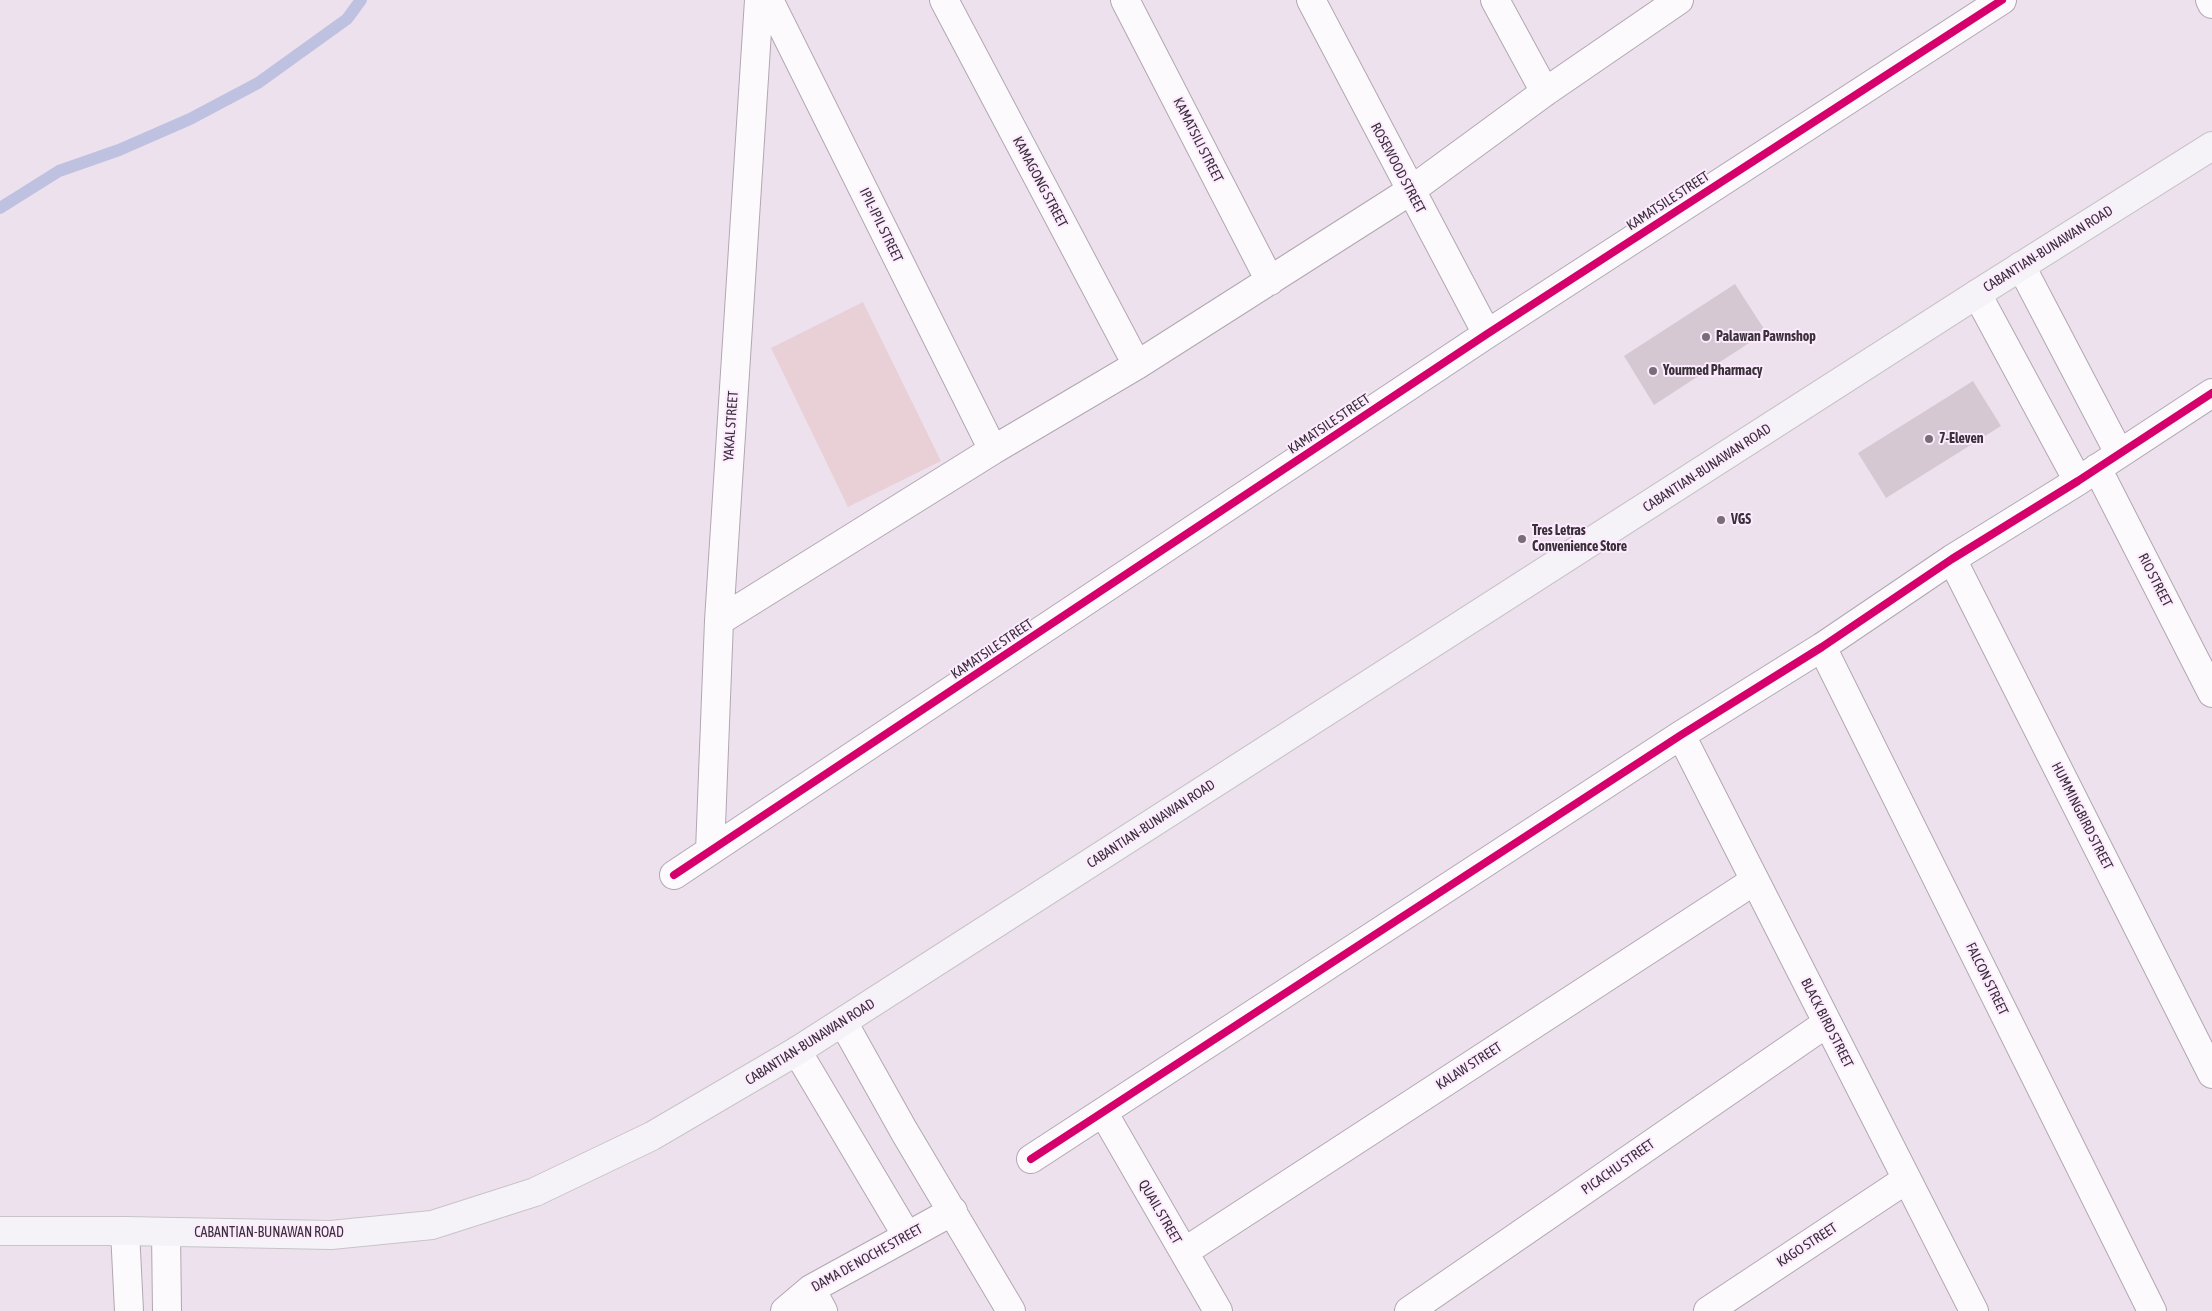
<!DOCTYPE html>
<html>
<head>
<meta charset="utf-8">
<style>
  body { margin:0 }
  canvas { display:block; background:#ede1ee }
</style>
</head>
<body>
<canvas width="2212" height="1311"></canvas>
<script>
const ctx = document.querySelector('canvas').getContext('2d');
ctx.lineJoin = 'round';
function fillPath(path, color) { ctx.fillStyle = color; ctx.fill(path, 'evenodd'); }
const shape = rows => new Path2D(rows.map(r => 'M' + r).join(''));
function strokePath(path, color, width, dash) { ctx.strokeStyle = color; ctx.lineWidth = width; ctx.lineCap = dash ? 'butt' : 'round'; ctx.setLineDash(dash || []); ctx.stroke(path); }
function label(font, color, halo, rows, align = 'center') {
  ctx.font = font + ' "Asap Condensed",sans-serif'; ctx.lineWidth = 4; ctx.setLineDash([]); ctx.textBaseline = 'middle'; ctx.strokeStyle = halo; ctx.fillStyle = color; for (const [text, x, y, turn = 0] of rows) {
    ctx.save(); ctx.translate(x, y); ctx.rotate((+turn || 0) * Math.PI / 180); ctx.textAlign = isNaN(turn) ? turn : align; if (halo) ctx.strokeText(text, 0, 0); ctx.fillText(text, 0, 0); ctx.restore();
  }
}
const green = shape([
  [863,302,941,461,848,507,771,348]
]);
const stream = shape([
  [0,208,59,171,119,150,190,119,258,83,347,19,361,0]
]);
const building = shape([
  [1735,284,1766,332,1654,405,1624,356],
  [1973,381,2001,426,1886,498,1858,453]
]);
const street = shape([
  [769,0,993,450],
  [944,0,1137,365],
  [1125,0,1270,281],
  [1311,0,1487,334],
  [1495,0,1545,92],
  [2210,0,2212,4],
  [2021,266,2119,453],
  [1977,294,2078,481],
  [2097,468,2212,693],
  [1952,559,2212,1074],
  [719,621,993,450,1137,365,1410,191,1545,92,1679,0],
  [1822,647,2152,1311],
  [1681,735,1974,1311],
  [710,851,719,621,759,0],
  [674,875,1487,334,2002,0],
  [843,1022,904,1131,1011,1311],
  [797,1051,907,1236],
  [1103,1112,1218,1311],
  [1031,1159,1681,735,1822,647,1952,559,2078,481,2212,393],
  [125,1231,129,1311],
  [166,1232,167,1311],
  [1184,1252,1754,881],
  [811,1289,823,1311],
  [785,1311,811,1289,953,1211],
  [1409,1311,1827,1023],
  [1708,1311,1907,1179]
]);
const primary = shape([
  [0,1231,125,1231,331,1235,432,1225,535,1192,652,1136,797,1051,1977,294,2212,146]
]);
const cycleway = shape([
  [674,875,1487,334,2002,0],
  [1031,1159,1681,735,1822,647,1952,559,2078,481,2212,393]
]);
const markers = [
  [1706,337,5,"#786e78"],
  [1653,371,5,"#786e78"],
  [1929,439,5,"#786e78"],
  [1721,520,5,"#786e78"],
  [1522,539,5,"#786e78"]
];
const streetNames = [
  ["KAMATSILI STREET",1198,140,63],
  ["ROSEWOOD STREET",1398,168,62],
  ["KAMAGONG STREET",1040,182,62],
  ["KAMATSILE STREET",1668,201,-33],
  ["IPIL-IPIL STREET",881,225,64],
  ["CABANTIAN-BUNAWAN ROAD",2048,249,-32],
  ["KAMATSILE STREET",1329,424,-34],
  ["YAKAL STREET",731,426,-86],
  ["CABANTIAN-BUNAWAN ROAD",1707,468,-33],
  ["RIO STREET",2155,580,63],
  ["KAMATSILE STREET",992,649,-34],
  ["HUMMINGBIRD STREET",2082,816,63],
  ["CABANTIAN-BUNAWAN ROAD",1151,824,-33],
  ["FALCON STREET",1987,979,64],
  ["BLACK BIRD STREET",1827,1023,63],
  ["CABANTIAN-BUNAWAN ROAD",810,1042,-32],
  ["KALAW STREET",1469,1066,-33],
  ["PICACHU STREET",1618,1167,-35],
  ["QUAIL STREET",1160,1212,60],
  ["CABANTIAN-BUNAWAN ROAD",269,1233],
  ["KAGO STREET",1807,1245,-33],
  ["DAMA DE NOCHE STREET",867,1258,-29]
];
const poiNames = [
  ["Palawan Pawnshop",1716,337],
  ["Yourmed Pharmacy",1663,371],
  ["7-Eleven",1939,439],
  ["VGS",1731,520],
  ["Tres Letras",1532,531],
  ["Convenience Store",1532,547]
];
fillPath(green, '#e9d0d6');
strokePath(stream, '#bec2e0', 12);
fillPath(building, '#d5c8d2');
strokePath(street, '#b1a7b2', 30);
strokePath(primary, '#c9c3c9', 30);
strokePath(street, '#fcfafc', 28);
strokePath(primary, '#f6f3f8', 28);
strokePath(cycleway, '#d6006c', 8);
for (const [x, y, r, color] of markers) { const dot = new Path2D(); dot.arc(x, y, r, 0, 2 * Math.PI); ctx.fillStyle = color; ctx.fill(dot); strokePath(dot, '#fdeafe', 2); }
label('14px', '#393039', '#fdeafe', streetNames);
label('bold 14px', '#393039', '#fdeafe', poiNames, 'left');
</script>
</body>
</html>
